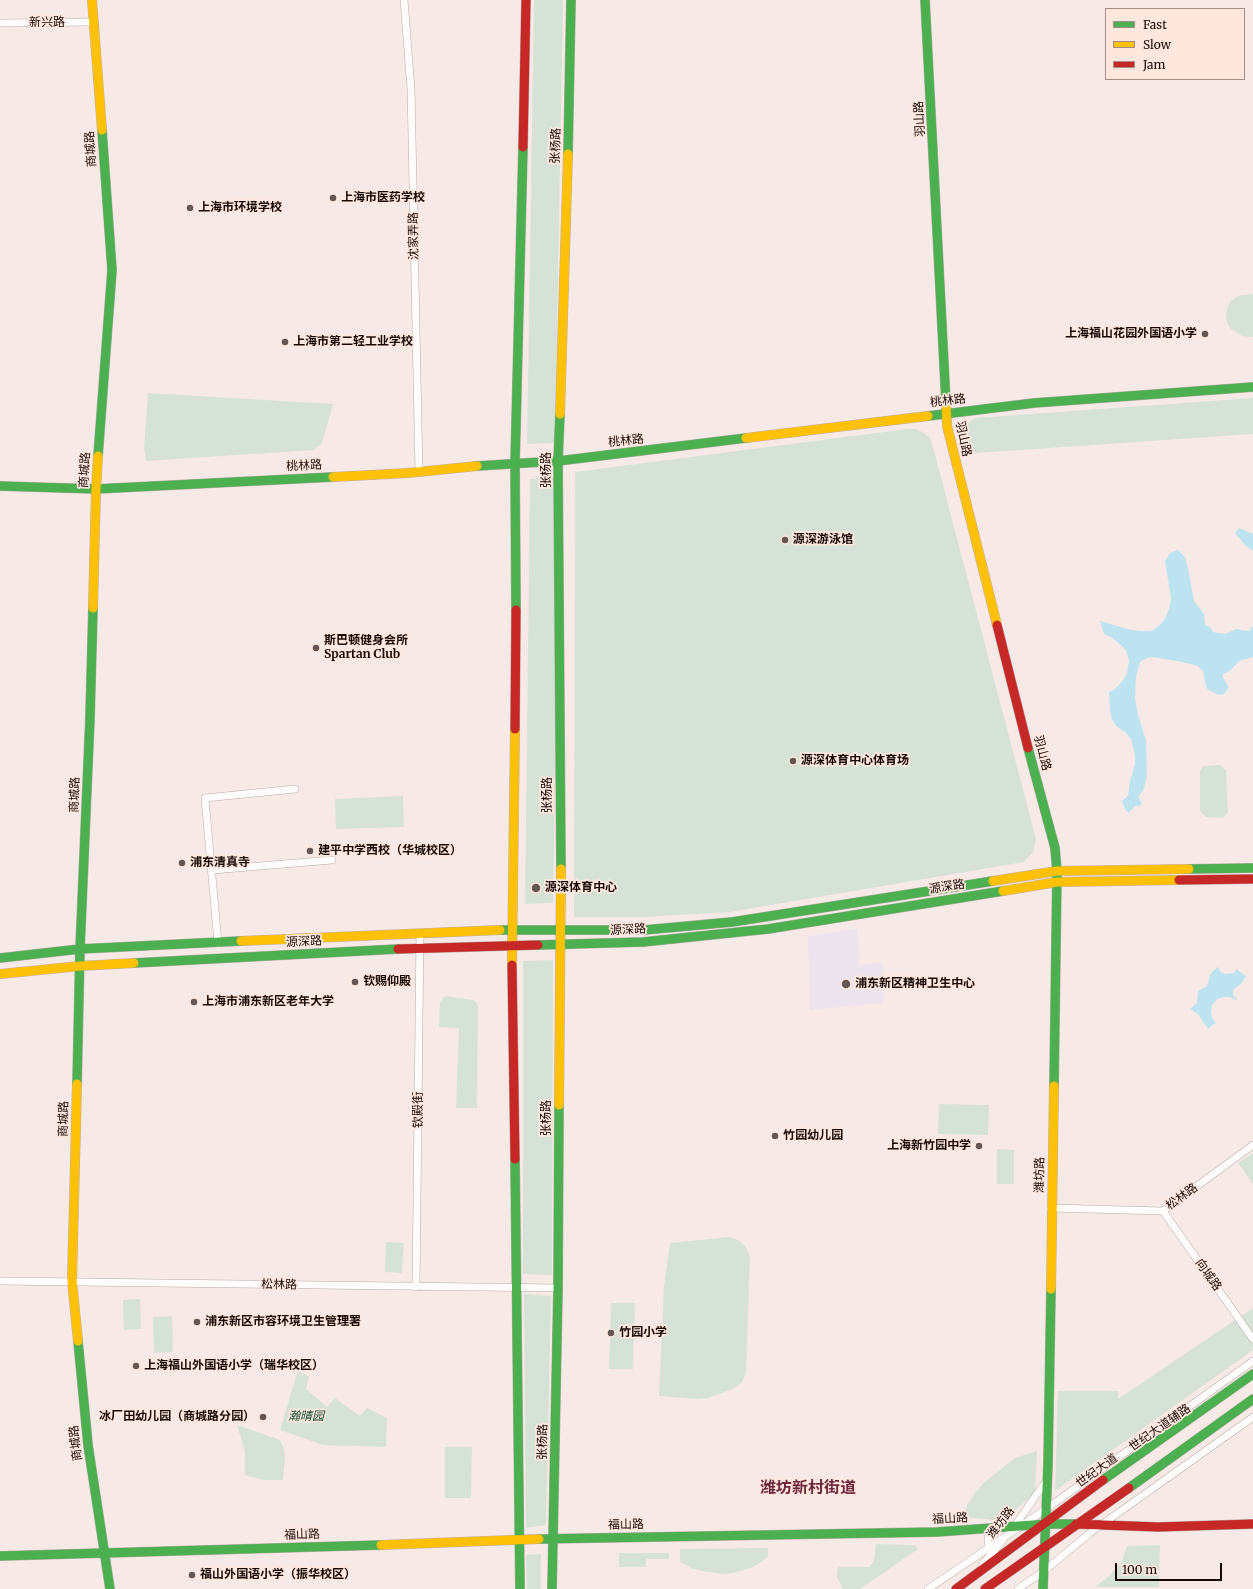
<!DOCTYPE html>
<html>
<head>
<meta charset="utf-8">
<style>
  body { margin:0 }
  #map { position:relative; width:1253px; height:1589px; overflow:hidden; background:#f7eae6; font-family:Merriweather,serif }
  canvas { display:block }
  .legend { position:absolute; left:1105px; top:8px; width:140px; height:72px; box-sizing:border-box; background:#ffe7de; border:1px solid #a28e87; margin:0; padding:5px 7px; list-style:none; font-size:12px; color:#160905 }
  .legend li { display:flex; align-items:center; gap:8px; height:20px }
  .legend b { width:20px; border:1px solid #a28e87 }
  .scale { position:absolute; left:1115px; top:1563px; width:107px; height:18px; box-sizing:border-box; border:2px solid #160905; border-top:0; padding-left:5px; font-size:12px; line-height:14px; white-space:nowrap; color:#160905; -webkit-text-stroke:3px #ffe7de; paint-order:stroke }
</style>
</head>
<body>
<div id="map">
<canvas width="1253" height="1589"></canvas>
<ul class="legend">
<li><b style="height:5px;background:#4caf50"></b>Fast</li>
<li><b style="height:5px;background:#ffc107"></b>Slow</li>
<li><b style="height:5px;background:#c62828"></b>Jam</li>
</ul>
<div class="scale">100 m</div>
</div>
<script>
const ctx = document.querySelector('canvas').getContext('2d');
ctx.lineJoin = 'round';
function fillPath(path, color) { ctx.fillStyle = color; ctx.fill(path, 'evenodd'); }
const shape = rows => new Path2D(rows.map(r => 'M' + r).join(''));
function strokePath(path, color, width, dash) { ctx.strokeStyle = color; ctx.lineWidth = width; ctx.lineCap = dash ? 'butt' : 'round'; ctx.setLineDash(dash || []); ctx.stroke(path); }
function label(font, color, halo, rows, align = 'center') {
  ctx.font = font + ' Merriweather,"Noto Sans SC",serif'; ctx.lineWidth = 3.5; ctx.setLineDash([]); ctx.textBaseline = 'middle'; ctx.strokeStyle = halo; ctx.fillStyle = color; for (const [text, x, y, turn = 0] of rows) {
    ctx.save(); ctx.translate(x, y); ctx.rotate((+turn || 0) * Math.PI / 180); ctx.textAlign = isNaN(turn) ? turn : align; if (halo) ctx.strokeText(text, 0, 0); ctx.fillText(text, 0, 0); ctx.restore();
  }
}
const medical = shape([
  [858,928,859,965,883,962,883,1003,810,1010,808,936]
]);
const green = shape([
  [534,0,563,0,555,443,527,444],
  [1253,294,1253,337,1242,336,1231,329,1227,323,1226,316,1227,309,1230,302,1236,297,1241,295],
  [148,393,333,404,322,443,314,450,146,461,144,447],
  [1253,398,1253,434,962,454,961,436,962,430,970,421,975,418],
  [907,429,916,429,924,433,930,438,933,447,1036,839,1033,852,1024,862,730,912,644,917,574,917,575,472],
  [559,478,553,903,525,904,530,479],
  [1220,765,1226,770,1228,812,1223,818,1206,817,1200,811,1200,771,1202,767,1206,766],
  [403,796,404,827,336,829,335,799],
  [553,960,552,1275,523,1274,523,961],
  [445,996,473,1000,476,1002,478,1006,477,1108,456,1108,459,1028,439,1027,440,1002],
  [939,1104,989,1105,988,1135,938,1134],
  [997,1149,1014,1150,1014,1184,997,1184],
  [1253,1153,1253,1184,1238,1163],
  [730,1237,738,1240,745,1246,750,1256,746,1373,742,1382,735,1388,708,1398,697,1399,659,1396,664,1286,670,1243],
  [386,1242,404,1243,402,1273,385,1272],
  [524,1294,551,1296,546,1525,526,1528],
  [140,1299,141,1329,124,1330,123,1300],
  [611,1303,635,1303,633,1369,609,1369],
  [1253,1308,1253,1350,1055,1491,1058,1391,1118,1391,1118,1399],
  [172,1316,173,1352,154,1353,153,1317],
  [298,1370,309,1377,306,1389,327,1407,335,1398,360,1416,367,1408,387,1418,386,1447,323,1445,280,1430],
  [237,1425,280,1440,284,1449,285,1458,283,1480,263,1480,245,1475,245,1452],
  [445,1447,472,1447,471,1498,445,1498],
  [1037,1451,1035,1493,1003,1521,964,1517,967,1505,975,1493,986,1481,1015,1458],
  [876,1544,915,1545,918,1549,860,1589,843,1589,837,1577,838,1567,869,1567,874,1561],
  [1160,1545,1159,1587,1095,1587,1109,1576,1121,1563,1127,1546],
  [768,1548,768,1557,761,1562,753,1567,734,1573,724,1574,702,1571,691,1568,680,1562,680,1549],
  [619,1553,669,1553,669,1559,646,1559,646,1567,619,1567],
  [541,1554,541,1589,527,1589,526,1555]
]);
const water = shape([
  [1239,528,1253,534,1253,551,1245,545,1235,533],
  [1178,550,1185,557,1189,573,1194,601,1204,614,1205,625,1210,627,1213,632,1225,634,1236,629,1249,631,1253,626,1253,657,1239,661,1230,671,1223,674,1223,677,1228,686,1228,689,1224,694,1220,695,1208,690,1206,686,1203,671,1198,666,1177,661,1151,657,1147,658,1140,662,1136,677,1135,697,1138,715,1146,740,1147,776,1143,791,1138,796,1142,804,1139,806,1135,806,1129,813,1126,811,1122,801,1128,796,1130,781,1135,764,1135,755,1131,739,1126,733,1116,726,1112,719,1110,711,1109,692,1115,689,1124,679,1127,673,1129,661,1126,650,1121,645,1111,637,1104,634,1100,621,1127,629,1140,631,1152,631,1161,624,1165,619,1170,606,1171,598,1165,561,1170,553],
  [1218,967,1220,971,1225,974,1234,973,1236,969,1246,976,1242,983,1233,990,1233,995,1237,999,1236,1000,1230,997,1223,997,1217,999,1212,1005,1211,1012,1212,1018,1216,1023,1211,1026,1208,1029,1198,1014,1190,1009,1197,1003,1198,991,1207,986,1210,975,1213,971]
]);
const street = shape([
  [404,0,411,89,419,472],
  [0,23,94,22],
  [212,870,332,860],
  [218,943,205,798,295,789],
  [1051,1208,1163,1211,1253,1145],
  [1163,1211,1253,1339],
  [0,1281,558,1288],
  [416,1287,420,933],
  [1014,1527,1047,1480],
  [988,1529,988,1547],
  [982,1565,1003,1540],
  [928,1589,1046,1509,1253,1361],
  [1018,1589,1044,1571,1090,1533,1253,1417]
]);
const fast = shape([
  [925,0,946,403],
  [568,154,571,0],
  [560,414,558,461,561,869],
  [928,416,1034,403,1253,387],
  [98,456,112,270,102,130],
  [477,466,558,461,746,438],
  [0,486,96,489,333,477],
  [516,610,515,464,523,147],
  [1028,748,1055,848,1057,871,1054,1086],
  [1189,869,1253,868],
  [500,930,644,930,732,922,993,881],
  [538,945,643,942,768,929,1003,891],
  [0,958,80,949,241,941],
  [134,963,398,949],
  [77,1084,80,949,90,718,93,608],
  [515,1159,520,1589],
  [78,1341,88,1445,110,1589],
  [1103,1480,1253,1374],
  [1129,1488,1253,1399],
  [539,1539,937,1532,1046,1524,1076,1524],
  [0,1556,381,1545],
  [552,1589,558,1288,559,1105],
  [1043,1589,1048,1464,1051,1289]
]);
const slow = shape([
  [92,0,102,130],
  [946,403,947,426,997,625],
  [560,414,568,154],
  [746,438,928,416],
  [333,477,408,473,477,466],
  [93,608,96,489,98,456],
  [993,881,1057,871,1189,869],
  [1003,891,1057,882,1179,880],
  [241,941,500,930],
  [512,965,515,729],
  [0,974,80,966,134,963],
  [77,1084,72,1281,78,1341],
  [559,1105,561,869],
  [1051,1289,1054,1086],
  [381,1545,539,1539]
]);
const jam = shape([
  [523,147,526,0],
  [997,625,1028,748],
  [515,729,516,610],
  [1179,880,1253,879],
  [398,949,538,945],
  [512,965,515,1159],
  [1076,1524,1158,1527,1253,1524],
  [956,1589,1103,1480],
  [985,1589,1129,1488]
]);
const markers = [
  [333,198,4,"#655854"],
  [190,208,4,"#655854"],
  [1205,334,4,"#655854"],
  [285,342,4,"#655854"],
  [785,540,4,"#655854"],
  [316,648,4,"#655854"],
  [793,761,4,"#655854"],
  [310,851,4,"#655854"],
  [182,863,4,"#655854"],
  [536,888,5,"#655854"],
  [355,982,4,"#655854"],
  [846,984,5,"#655854"],
  [194,1002,4,"#655854"],
  [775,1136,4,"#655854"],
  [979,1146,4,"#655854"],
  [197,1322,4,"#655854"],
  [611,1333,4,"#655854"],
  [136,1366,4,"#655854"],
  [263,1417,4,"#655854"],
  [192,1575,4,"#655854"]
];
const streetNames = [
  ["新兴路",47,23],
  ["羽山路",920,119,-93],
  ["张杨路",556,146,-88],
  ["商城路",91,149,-94],
  ["沈家弄路",414,236,-91],
  ["桃林路",948,401,-7],
  ["羽山路",963,439,78],
  ["桃林路",626,441,-6],
  ["桃林路",304,466,-3],
  ["商城路",85,470,-86],
  ["张杨路",547,470,-90],
  ["羽山路",1042,753,76],
  ["商城路",75,795,-88],
  ["张杨路",548,795,-90],
  ["源深路",947,887,-9],
  ["源深路",628,930,-3],
  ["源深路",304,942,-3],
  ["钦殿街",419,1110,-90],
  ["张杨路",547,1118,-90],
  ["商城路",64,1119,-89],
  ["潍坊路",1040,1175,-89],
  ["松林路",1182,1197,-36],
  ["向城路",1208,1275,55],
  ["松林路",279,1285,1],
  ["世纪大道辅路",1160,1428,-35],
  ["张杨路",543,1442,-89],
  ["商城路",76,1443,-97],
  ["世纪大道",1097,1471,-36],
  ["福山路",950,1519,-3],
  ["潍坊路",1001,1523,-52],
  ["福山路",626,1525,-1],
  ["福山路",302,1535,-2]
];
const poiNames = [
  ["上海市医药学校",341,198],
  ["上海市环境学校",198,208],
  ["上海福山花园外国语小学",1197,334,"right"],
  ["上海市第二轻工业学校",293,342],
  ["源深游泳馆",793,540],
  ["斯巴顿健身会所",324,641],
  ["Spartan Club",324,655],
  ["源深体育中心体育场",801,761],
  ["建平中学西校（华城校区）",318,851],
  ["浦东清真寺",190,863],
  ["源深体育中心",545,888],
  ["钦赐仰殿",363,982],
  ["浦东新区精神卫生中心",855,984],
  ["上海市浦东新区老年大学",202,1002],
  ["竹园幼儿园",783,1136],
  ["上海新竹园中学",971,1146,"right"],
  ["浦东新区市容环境卫生管理署",205,1322],
  ["竹园小学",619,1333],
  ["上海福山外国语小学（瑞华校区）",144,1366],
  ["冰厂田幼儿园（商城路分园）",255,1417,"right"],
  ["福山外国语小学（振华校区）",200,1575]
];
const parkNames = [
  ["瀚晴园",306,1417]
];
const districtNames = [
  ["潍坊新村街道",808,1488]
];
fillPath(medical, '#ede4ee');
fillPath(green, '#d7e2d7');
fillPath(water, '#bee3f0');
strokePath(street, '#b9aca8', 8);
strokePath(fast, '#b9aca8', 10);
strokePath(slow, '#b9aca8', 10);
strokePath(jam, '#b9aca8', 10);
strokePath(street, '#fefcfb', 7);
strokePath(fast, '#4caf50', 9);
strokePath(slow, '#ffc107', 9);
strokePath(jam, '#c62828', 9);
for (const [x, y, r, color] of markers) { const dot = new Path2D(); dot.arc(x, y, r, 0, 2 * Math.PI); ctx.fillStyle = color; ctx.fill(dot); strokePath(dot, '#ffe7de', 1.5); }
label('12px', '#160905', '#ffe7de', streetNames);
label('bold 12px', '#160905', '#ffe7de', poiNames, 'left');
label('italic 12px', '#0d4c31', '#ffe7de', parkNames);
label('bold 16px', '#6d283e', '#ffe7de', districtNames);
</script>
</body>
</html>
